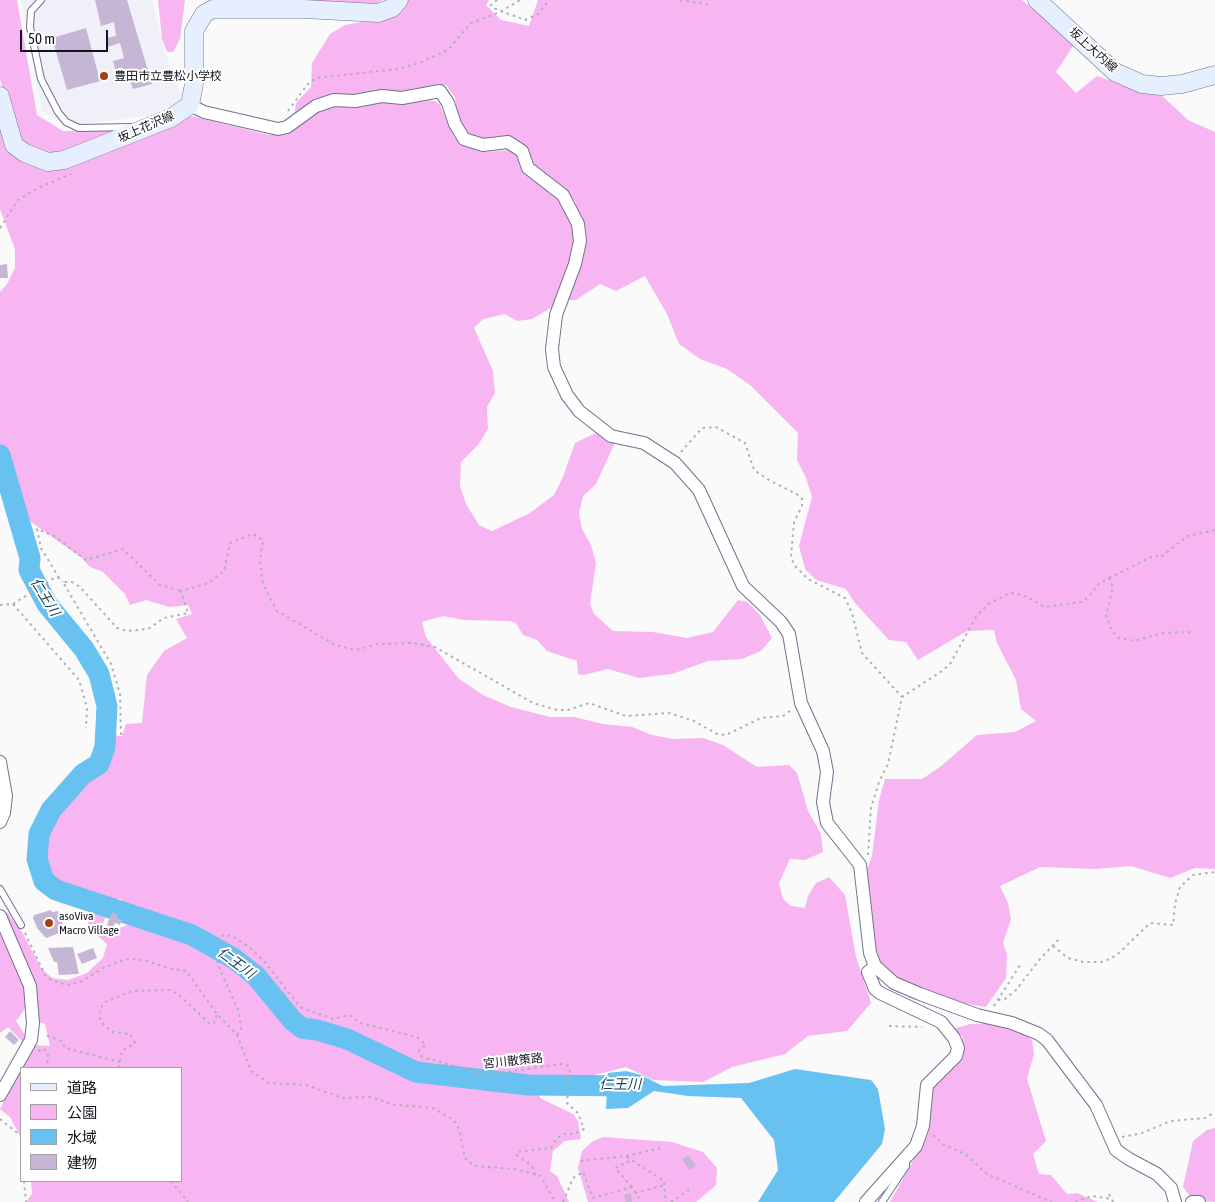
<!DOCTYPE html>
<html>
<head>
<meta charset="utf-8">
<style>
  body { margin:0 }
  #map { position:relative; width:1215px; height:1202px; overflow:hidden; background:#fafafa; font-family:"Asap Condensed","Noto Sans JP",sans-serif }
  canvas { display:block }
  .legend { position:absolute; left:20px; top:1067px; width:162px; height:115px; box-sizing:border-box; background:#fff; border:1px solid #a1a1a6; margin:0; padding:6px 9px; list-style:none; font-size:15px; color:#141420 }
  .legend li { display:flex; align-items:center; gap:10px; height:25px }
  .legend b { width:25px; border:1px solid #a1a1a6 }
  .scale { position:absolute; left:20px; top:30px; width:88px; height:22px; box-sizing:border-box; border:2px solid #141420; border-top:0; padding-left:6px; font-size:15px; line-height:18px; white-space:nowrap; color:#141420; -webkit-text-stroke:4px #fff; paint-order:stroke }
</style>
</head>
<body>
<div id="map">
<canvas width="1215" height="1202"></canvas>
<ul class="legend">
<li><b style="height:6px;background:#e5effe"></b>道路</li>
<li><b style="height:14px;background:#f7b5f1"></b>公園</li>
<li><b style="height:14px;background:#67c2f2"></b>水域</li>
<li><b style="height:14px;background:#c5b6d6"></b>建物</li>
</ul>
<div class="scale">50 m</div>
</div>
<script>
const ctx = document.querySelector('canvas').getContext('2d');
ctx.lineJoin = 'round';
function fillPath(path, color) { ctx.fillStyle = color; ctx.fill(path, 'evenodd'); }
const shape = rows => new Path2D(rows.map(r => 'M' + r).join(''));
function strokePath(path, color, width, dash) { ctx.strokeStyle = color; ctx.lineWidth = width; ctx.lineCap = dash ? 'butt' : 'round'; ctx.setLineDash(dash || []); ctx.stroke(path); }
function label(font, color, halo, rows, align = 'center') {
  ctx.font = font + ' "Asap Condensed","Noto Sans JP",sans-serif'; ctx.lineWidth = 4; ctx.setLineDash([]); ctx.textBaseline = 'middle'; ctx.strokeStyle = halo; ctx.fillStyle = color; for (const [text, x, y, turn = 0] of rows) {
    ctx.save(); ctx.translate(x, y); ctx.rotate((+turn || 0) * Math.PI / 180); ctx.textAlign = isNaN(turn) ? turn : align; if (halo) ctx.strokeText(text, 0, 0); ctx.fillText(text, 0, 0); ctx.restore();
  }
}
const built = shape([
  [21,0,152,0,165,53,183,98,166,114,67,126,42,111]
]);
const green = shape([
  [0,0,17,0,37,115,63,131,130,131,72,152,47,154,25,143,12,123,0,79],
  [158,0,185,0,180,39,173,52,167,52,162,39],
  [251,0,383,0,375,4],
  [404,0,489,0,486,5,501,20,529,26,538,0,1022,0,1075,43,1056,72,1076,93,1097,76,1141,91,1159,93,1188,120,1215,132,1215,869,1195,868,1170,878,1131,866,1096,869,1040,867,1000,886,1008,903,1011,919,1003,943,1007,954,1006,978,986,1007,910,995,880,963,873,947,866,873,872,856,879,800,885,779,922,779,940,767,977,735,1015,732,1036,721,1021,709,1016,680,997,643,994,630,967,631,918,660,906,642,889,640,855,603,846,589,816,580,805,569,799,546,812,497,806,478,797,460,798,433,750,385,727,369,700,359,679,344,667,314,645,276,616,291,600,284,576,300,565,300,581,223,575,201,533,166,524,144,513,137,473,142,457,117,455,97,446,85,438,84,396,95,372,91,294,118,296,103,311,87,312,63,330,34,345,25,367,21,389,14],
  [371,100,411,103,425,100,435,101,440,105,454,137,462,145,481,152,514,150,559,197,574,229,574,252,554,306,532,319,517,321,505,314,483,319,474,328,493,371,495,393,487,407,488,429,478,445,461,462,460,486,466,504,479,525,492,531,530,513,554,495,563,477,575,443,596,433,610,432,618,436,596,484,583,496,579,513,582,529,591,545,596,563,590,604,594,614,613,631,653,632,687,638,713,632,738,600,747,602,760,615,772,638,761,651,742,659,708,661,672,674,639,678,608,669,583,675,578,674,577,661,547,651,537,640,523,635,516,623,510,621,464,620,443,616,422,622,426,637,458,678,483,695,511,707,550,717,574,717,603,724,632,727,652,735,673,739,703,738,723,745,757,767,789,765,797,773,808,811,821,834,823,852,805,860,790,859,779,883,783,899,791,906,805,908,808,896,816,883,829,877,845,895,856,957,871,1003,847,1031,808,1036,785,1054,732,1067,703,1082,653,1080,626,1067,583,1078,554,1076,538,1078,540,1098,573,1114,578,1121,581,1139,565,1141,553,1151,550,1171,557,1176,569,1202,26,1202,32,1194,31,1181,181,1181,181,1068,21,1068,21,1138,10,1117,0,1109,31,1045,50,1046,45,1024,38,1022,2,911,8,913,22,932,41,968,52,978,68,980,87,973,103,958,107,944,90,929,86,915,94,911,107,912,102,927,112,931,132,923,121,899,112,900,67,891,49,880,45,868,45,829,56,811,83,778,102,765,108,753,109,735,122,736,126,724,142,723,147,675,164,651,187,638,176,619,192,614,188,605,169,607,146,600,130,605,125,594,103,572,90,567,82,558,31,522,16,500,0,444,0,292,7,284,15,268,15,249,0,209,0,117,38,167,191,116,269,135,282,132,306,117,335,104,352,108],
  [0,933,25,981,27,1006,16,1021,25,1035,23,1042,8,1027,0,1033],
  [994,1023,1019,1030,1032,1040,1034,1054,1027,1079,1046,1141,1033,1154,1039,1174,1051,1175,1067,1194,1077,1193,1098,1202,890,1202,928,1134,931,1110,931,1092,963,1037,953,1029,970,1024],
  [1215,1128,1215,1202,1193,1200,1183,1187,1193,1141,1207,1130],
  [603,1137,672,1142,703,1152,717,1168,716,1185,696,1202,588,1202,578,1168,582,1151,593,1141]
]);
const water = shape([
  [795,1069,871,1080,878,1089,885,1129,882,1144,834,1202,758,1202,778,1170,774,1140,741,1098,688,1096,654,1091,628,1108,606,1109,608,1073,626,1071,641,1075,663,1086,749,1083]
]);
const river = shape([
  [0,455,30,558,29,570,47,604,84,649,99,674,107,706,105,747,99,764,83,774,51,810,39,834,37,859,44,881,56,890,192,935,233,958,256,976,293,1021,302,1028,317,1030,347,1039,416,1072,528,1085,636,1086]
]);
const building = shape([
  [95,0,127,0,152,84,133,89,128,74,117,77,113,61,124,58,120,43,107,47,106,38,116,36,114,22,101,26],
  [86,28,100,81,67,90,52,38],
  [7,264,8,278,0,278,0,265],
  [51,910,52,912,58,911,65,931,46,938,37,928,33,918,34,915],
  [112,912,118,915,117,918,122,920,120,925,115,923,113,928,107,925],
  [73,947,79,974,59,975,57,962,54,962,48,948],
  [93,948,97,958,82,964,77,954],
  [10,1031,19,1040,14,1045,5,1037],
  [688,1155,696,1166,689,1170,682,1159],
  [631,1193,632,1202,626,1202,624,1195]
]);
const path = shape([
  [497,0,491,5,493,8,525,20,538,14,549,0],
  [680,0,711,5],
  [288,111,307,85,316,78,398,69,419,63,448,50,471,23,500,12,520,0],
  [0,228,18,200,38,188,71,174],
  [681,452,702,428,716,427,745,443,754,470,769,480,800,496,802,499,802,506,794,522,791,556,794,565,808,579,845,598,852,613,862,653,902,697],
  [59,578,41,548,37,529,54,536,86,560,123,549,160,585,181,591],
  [1109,578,1155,555,1161,557,1187,536,1215,530],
  [13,604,54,578,59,578,63,582],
  [0,605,13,604,79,680,87,708,86,728],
  [121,735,120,694,111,664,63,582,72,582,80,587,117,628,127,631,148,629,164,618,188,613,181,591,209,583,224,571,230,543,253,534,263,540,260,560,263,584,277,611,335,645,355,650,378,644,412,643,435,647,533,703,557,710,568,710,589,703,626,716,669,713,694,721,717,734,726,735,761,718,783,716,791,710],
  [868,855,871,808,879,782,888,764,902,697,942,671,950,664,976,617,988,604,1010,593,1023,595,1045,607,1081,602,1089,597,1097,585,1109,578,1113,587,1106,615,1112,631,1119,638,1134,641,1163,633,1194,632],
  [25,933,46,977,60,983,69,985,82,981,103,968,126,959,145,960,167,968,186,971,217,1014,237,1035,251,1071,269,1083,307,1085,342,1098,370,1097,396,1105,433,1108,454,1120,459,1129,465,1158,474,1166,515,1169,541,1176,555,1202],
  [1053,946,1068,958,1083,962,1101,962,1110,959,1119,953,1150,923,1173,925,1175,904,1180,887,1193,875,1215,872],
  [998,1000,1005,999,1016,990,1040,959,1061,937],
  [994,1006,1020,965],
  [889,1026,922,1027],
  [237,1035,241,1029,239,1012,217,963,223,954,223,949,217,943,223,935,232,936,249,947,264,961,300,1007,333,1019,349,1015,361,1023,417,1037,426,1045,419,1051,422,1057,486,1075,560,1064,567,1065,570,1069,567,1103,578,1113,584,1129,574,1134,566,1133,557,1138,551,1148,517,1152,517,1155,532,1166,535,1175],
  [47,1036,62,1041,65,1048,120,1062],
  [38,1051,44,1049,48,1053,47,1068],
  [119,1068,122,1051,135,1043,130,1034,112,1032,104,1025,99,1017,100,1009,105,1002,132,991,169,990,178,994,210,1024,214,1023,217,1014],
  [0,1119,21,1136],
  [933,1135,944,1145,965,1154,987,1174,1051,1202],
  [1122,1137,1142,1133,1171,1121,1205,1118,1215,1112],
  [627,1157,664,1181,666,1202],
  [581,1161,626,1156,661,1148],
  [24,1181,26,1202],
  [171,1181,188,1202],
  [632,1187,615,1168,632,1160],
  [635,1193,665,1185],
  [1109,1194,1113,1202],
  [563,1202,573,1178,583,1172,593,1198,632,1187,641,1202],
  [671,1202,690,1189],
  [1075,1202,1092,1196,1112,1199]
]);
const lane = shape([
  [41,0,31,11,30,27,41,79,58,112,66,122,79,128,132,127],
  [0,889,21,925],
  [882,1202,906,1166,906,1162]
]);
const street = shape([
  [190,105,204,112,278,129,287,127,316,106,334,100,355,101,382,96,402,98,440,91,448,103,455,124,464,139,483,145,508,142,522,151,528,168,563,195,578,224,580,241,575,264,556,315,552,349,554,367,567,395,579,411,611,436,644,443,675,463,699,490,743,586,781,622,789,634,801,703,823,751,827,772,823,802,827,823,860,865,870,953,875,966,894,983,920,994,977,1015,1012,1023,1039,1034,1047,1040,1096,1105,1116,1150,1129,1159,1157,1174,1171,1188,1175,1202],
  [0,762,6,796,4,813,0,822],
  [0,916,30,986,33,1023,31,1040,0,1095],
  [866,1202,916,1146,923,1126,927,1085,956,1056,958,1048,954,1038,941,1022,880,993,875,989,868,972,875,966],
  [1192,1202,1199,1202]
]);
const secondary = shape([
  [1037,0,1115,72,1142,84,1161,86,1182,84,1215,75],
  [0,96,14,145,25,153,48,162,64,160,171,118,190,105,194,84,194,31,204,14,213,9,304,9,378,13,392,8,399,0]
]);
const markers = [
  [104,76,5,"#a54011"],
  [49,923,5,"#a54011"]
];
const streetNames = [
  ["坂上大内線",1093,50,42],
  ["坂上花沢線",146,127,-24],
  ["宮川散策路",513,1061,-6]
];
const poiNames = [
  ["豊田市立豊松小学校",114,76],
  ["asoViva",59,916],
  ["Macro Village",59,930]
];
const waterNames = [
  ["仁王川",45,597,58],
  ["仁王川",236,963,36],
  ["仁王川",620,1085]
];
fillPath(built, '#eff0f8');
fillPath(green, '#f7b5f1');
fillPath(water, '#67c2f2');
strokePath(river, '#67c2f2', 21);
fillPath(building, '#c5b6d6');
strokePath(lane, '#707290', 8);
strokePath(street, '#707290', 14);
strokePath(secondary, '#707290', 19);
strokePath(path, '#b0b0b4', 2, [2.5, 4]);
strokePath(lane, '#fff', 6);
strokePath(street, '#fff', 12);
strokePath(secondary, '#e5effe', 18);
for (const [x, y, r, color] of markers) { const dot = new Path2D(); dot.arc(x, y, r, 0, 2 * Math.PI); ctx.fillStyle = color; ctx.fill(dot); strokePath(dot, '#fff', 2); }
label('12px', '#141420', '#fff', streetNames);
label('12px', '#141420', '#fff', poiNames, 'left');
label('italic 14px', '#1a4156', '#fff', waterNames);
</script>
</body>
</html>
